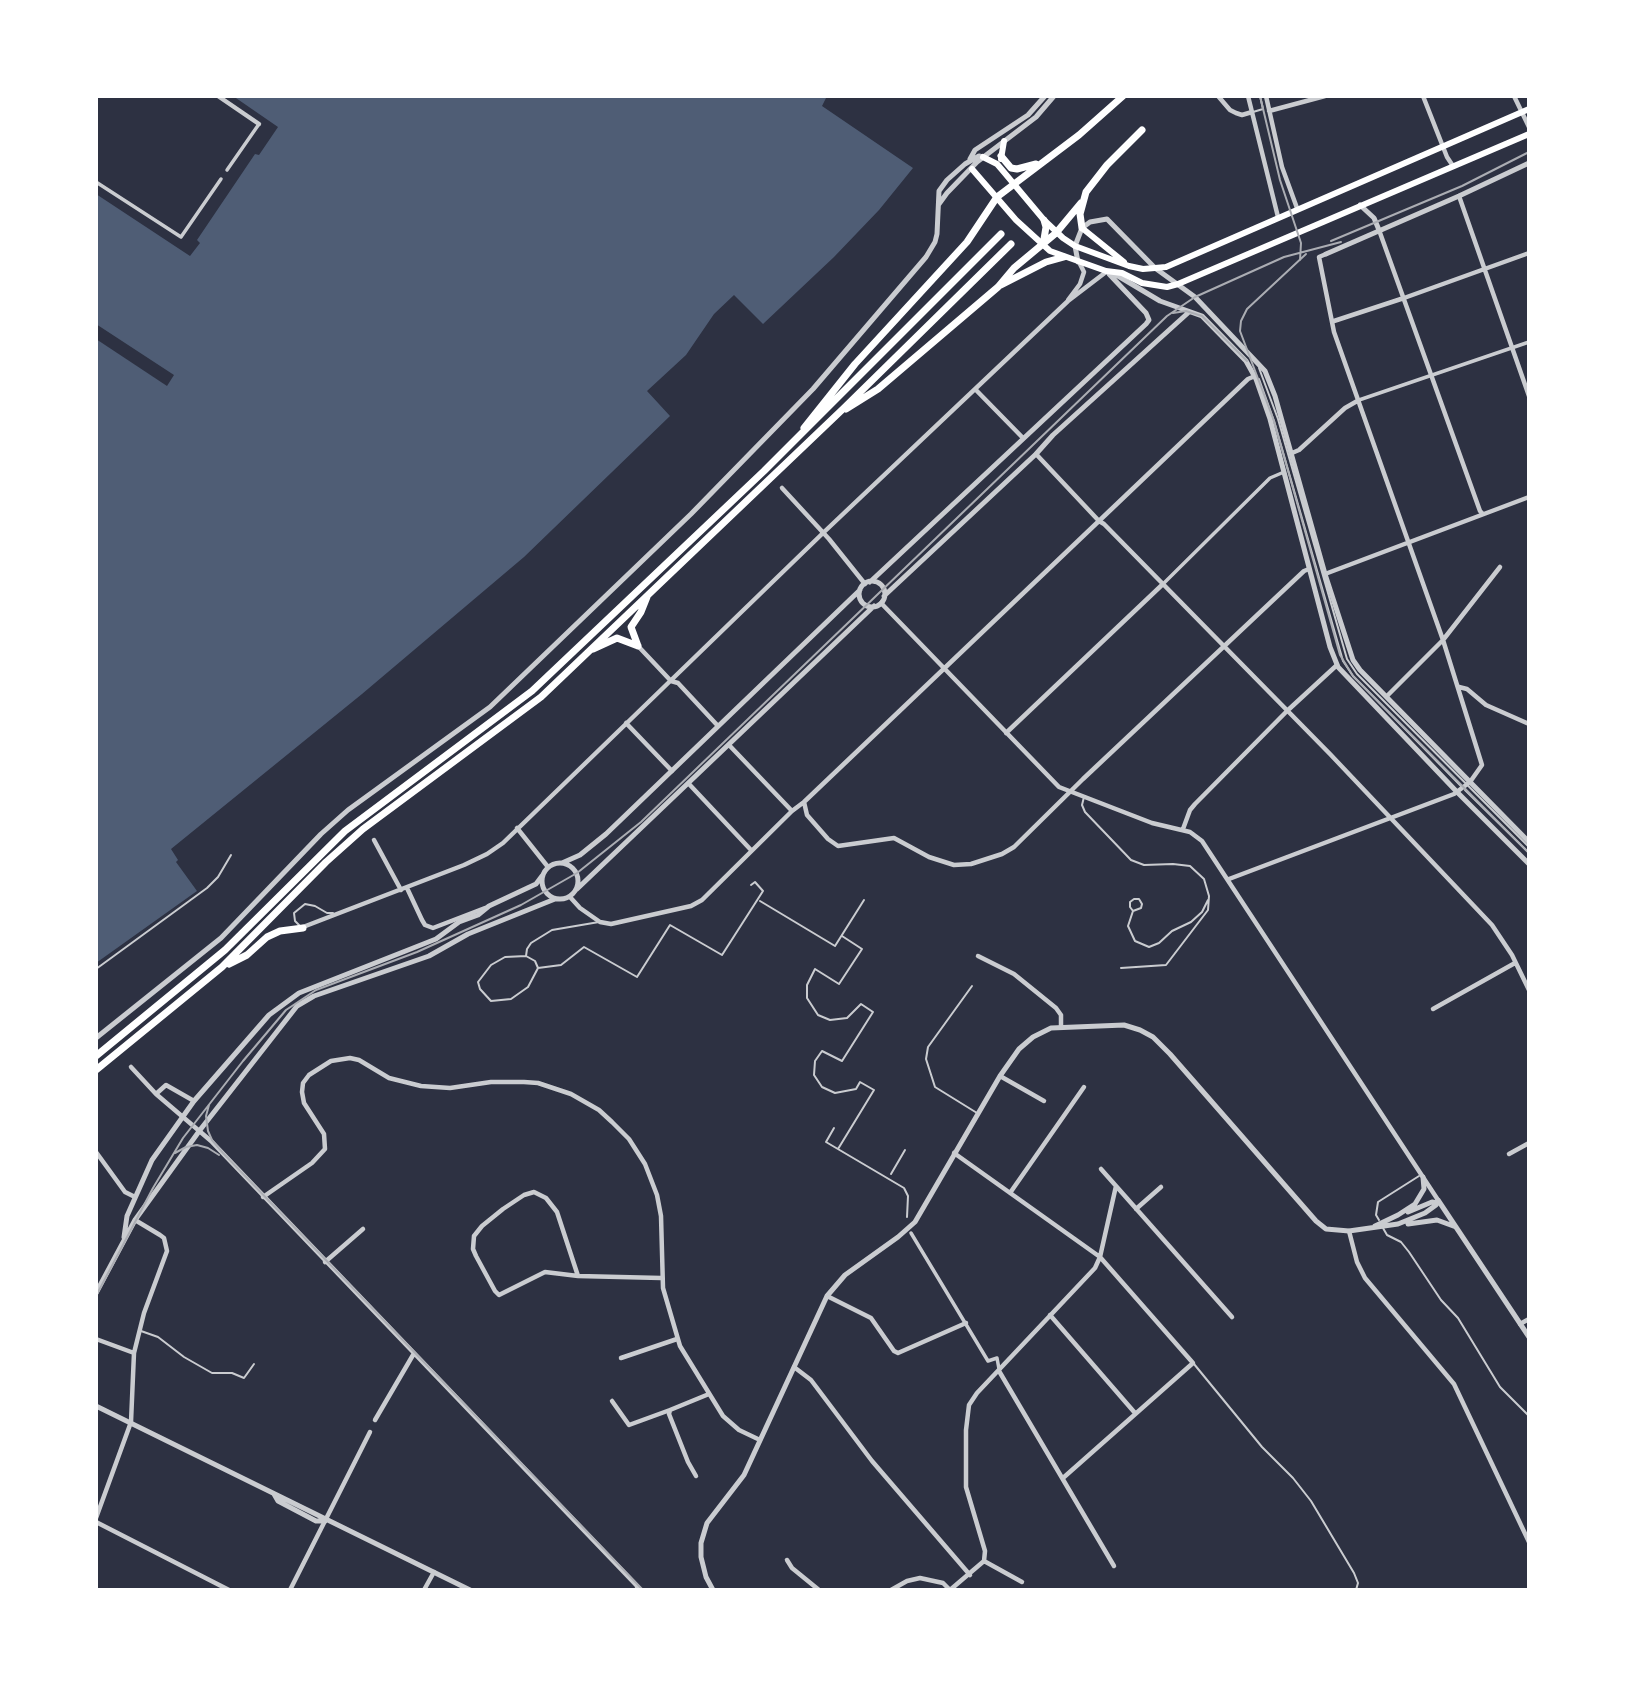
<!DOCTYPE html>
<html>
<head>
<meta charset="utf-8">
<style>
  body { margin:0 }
  #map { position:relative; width:1625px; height:1686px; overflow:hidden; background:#2d3142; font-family:Quicksand,sans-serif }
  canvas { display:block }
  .frame { position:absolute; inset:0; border:98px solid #fff; pointer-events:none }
</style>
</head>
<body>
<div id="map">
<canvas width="1625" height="1686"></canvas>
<div class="frame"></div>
</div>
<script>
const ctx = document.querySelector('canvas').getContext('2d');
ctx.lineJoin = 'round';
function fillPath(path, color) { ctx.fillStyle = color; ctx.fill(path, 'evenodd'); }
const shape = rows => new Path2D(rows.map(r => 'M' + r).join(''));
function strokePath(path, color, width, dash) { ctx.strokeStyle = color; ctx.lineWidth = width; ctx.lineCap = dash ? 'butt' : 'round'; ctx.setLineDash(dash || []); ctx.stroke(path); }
const water = shape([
  [233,96,827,96,822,106,913,168,879,210,834,257,763,324,734,295,714,314,686,355,647,391,670,416,524,557,362,694,171,849,178,860,176,862,197,891,96,963,96,194,190,256,200,243,197,240,255,154,259,155,278,127]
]);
const pier = shape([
  [96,324,174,375,167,386,96,339]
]);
const service = shape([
  [1253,112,1263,109,1260,96],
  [1259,368,1278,419,1347,659,1357,674,1529,847],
  [1259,379,1274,421,1343,661,1353,676,1461,786],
  [1465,790,1529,853],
  [1084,797,1082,805,1085,812,1131,860,1144,865,1173,864,1190,866,1204,879,1209,896,1208,910,1166,965,1121,968],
  [760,901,835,946,864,900],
  [1133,911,1141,908,1142,904,1139,899,1134,899,1130,902,1130,907,1133,911,1128,926,1135,941,1149,947,1159,943,1172,931,1191,922,1202,912,1208,900],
  [300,926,295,921,294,913,305,904,315,906,327,913,333,913],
  [526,956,535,961,538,968,528,987,511,999,491,1001,480,989,478,982,491,965,505,957,526,956,527,949,531,943,552,930,599,922],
  [538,968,561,965,584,947,637,977,670,925,722,955,763,891,755,882,751,885],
  [96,969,207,888,218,877,231,855],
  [972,986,928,1047,926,1059,935,1087,977,1113],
  [834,1128,826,1142,904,1188,908,1196,907,1217],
  [838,1149,874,1090,860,1082,856,1089,835,1093,822,1087,814,1075,815,1061,822,1051,842,1061,873,1012,861,1004,847,1018,830,1020,818,1015,807,998,807,985,815,969,839,984,862,949,842,936],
  [891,1174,905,1150],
  [1379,1220,1376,1215,1378,1202,1419,1176],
  [1383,1228,1387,1235,1401,1242,1409,1252,1441,1300,1458,1318,1500,1387,1529,1416],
  [141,1331,158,1337,184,1357,212,1373,232,1373,244,1378,254,1364],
  [1194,1364,1262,1447,1293,1478,1311,1501,1354,1573,1358,1583,1356,1590]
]);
const pedestrian = shape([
  [227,170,259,124],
  [96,182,181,237,221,179],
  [1359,400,1529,342],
  [1163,584,1270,478,1284,472],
  [911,1233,988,1361,997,1358,999,1369]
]);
const minor = shape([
  [218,96,259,124],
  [1218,96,1230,110,1236,113,1242,115,1252,112],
  [1248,96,1278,217],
  [1266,96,1282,167,1297,208],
  [1423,96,1447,157,1453,166],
  [1514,96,1529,127],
  [1269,111,1325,96],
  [1459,196,1529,396],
  [1379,230,1480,511,1483,514],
  [1068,300,1080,284,1084,272,1079,262],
  [1334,321,1404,298,1529,253],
  [975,389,1023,438],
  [1292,453,1299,450,1345,408,1359,400],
  [1036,454,1099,521,1104,524,1330,754,1492,925,1512,955,1529,990],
  [782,488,829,539,865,584],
  [1325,574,1529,497],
  [881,603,1059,787,1152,823,1190,832,1202,841,1438,1200],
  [638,646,671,681,678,683,718,726],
  [1459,687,1467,689,1486,705,1529,724],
  [1387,696,1443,640,1500,567],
  [626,723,672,771],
  [1006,733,1163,584],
  [729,745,792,811],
  [689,784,751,850],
  [804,802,807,815,828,839,838,846,894,838,929,857,954,865,971,864,1002,854,1014,847,1083,779,1304,571,1309,569],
  [517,828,548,867],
  [1183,829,1190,810,1195,804,1287,711,1337,665],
  [374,840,401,890],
  [1229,879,1454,794,1470,782,1482,765,1443,640,1334,332,1319,257,1326,254],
  [407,888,422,920,425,925,433,928,485,908],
  [570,897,580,908,600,922,611,924,691,906,702,900,792,811,804,802,1248,379,1255,376],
  [303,927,464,865,487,854,503,843,823,533,1068,301,1106,272],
  [978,956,1014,974,1056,1008,1061,1015,1061,1027],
  [1433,1009,1515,963],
  [131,1067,156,1094],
  [1000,1076,1044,1101],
  [194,1101,166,1085,156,1094,211,1141,638,1587,636,1590],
  [96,1152,125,1192,135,1197],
  [954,1153,1100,1257,1193,1363,1063,1478],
  [1509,1154,1529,1143],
  [1101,1169,1232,1317],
  [1010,1193,1084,1087],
  [263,1197,312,1163,325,1149,324,1134,304,1103,302,1092,303,1083,309,1075,331,1061,350,1058,359,1060,389,1078,421,1086,450,1088,491,1082,524,1082,538,1083,571,1094,599,1110,612,1122,629,1139,645,1164,657,1195,661,1216,663,1288,680,1346,723,1416,739,1430,760,1440],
  [1136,1209,1161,1187],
  [1349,1231,1357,1262,1365,1278,1454,1384,1529,1542],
  [325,1262,363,1229],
  [578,1276,557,1212,546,1198,534,1192,524,1195,503,1209,482,1226,474,1236,473,1249,476,1256,495,1291,499,1295,545,1272,578,1276,661,1278],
  [827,1296,871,1318,894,1351,898,1353,966,1323],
  [1050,1315,1135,1413],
  [1520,1324,1529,1319],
  [96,1339,134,1353],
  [621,1358,677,1339],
  [794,1367,811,1380,872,1461,970,1575],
  [999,1371,1114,1566],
  [612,1401,629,1425,670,1410],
  [375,1420,413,1355],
  [696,1476,688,1462,669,1414,670,1410,709,1394],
  [96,1518,131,1422,134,1353,144,1313,167,1251,164,1238,160,1235,135,1220],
  [96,1522,229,1590],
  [787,1560,792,1568,819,1590],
  [984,1561,985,1551,966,1487,966,1430,969,1405,977,1393,1095,1268,1100,1257,1116,1186],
  [984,1561,1022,1582],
  [290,1590,370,1432],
  [424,1590,434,1572],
  [891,1590,907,1581,920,1578,943,1583,950,1590],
  [950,1590,984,1561]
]);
const tertiary = shape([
  [970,159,975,150,1028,115,1045,96],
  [939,204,947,193,977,162,1036,117,1054,96],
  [1360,205,1374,218,1379,230],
  [1326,254,1459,196,1529,163],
  [1078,262,1075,246,1082,228,1090,222,1107,219,1155,268,1195,297,1265,371,1275,396,1325,574,1353,660,1360,670,1529,842],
  [1113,273,1160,301,1202,316,1246,361,1256,379,1270,419,1330,647,1338,667,1457,792,1529,864],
  '859 594a13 13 0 1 1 26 0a13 13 0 1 1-26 0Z',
  [870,582,1146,324,1149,320,1146,313,1109,274],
  [884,596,1036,454,1053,435,1189,312],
  '542 881a18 18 0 1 1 36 0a18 18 0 1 1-36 0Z',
  [562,863,580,855,606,834,860,590],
  [577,889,874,606],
  [96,1038,221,938,321,834,348,810,490,707,691,514,813,389,926,257,935,242,937,234,939,191,947,180,965,164,979,156,983,157],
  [1408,1212,1432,1202,1438,1203],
  [1408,1224,1437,1220,1456,1227],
  [1375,1226,1398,1215,1415,1204,1424,1189,1423,1177],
  [124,1237,127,1216,152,1160,194,1101,269,1015,299,993,436,939,459,922,478,915,489,906,536,884,542,876],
  [96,1293,135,1220,200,1130,297,1006,314,996,429,956,468,934,555,899],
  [96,1406,470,1590],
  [274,1494,278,1501,316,1521,325,1521],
  [713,1590,706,1577,701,1557,701,1543,707,1523,744,1475,827,1296,845,1275,898,1237,915,1222,1000,1076,1019,1049,1033,1037,1051,1028,1124,1025,1140,1030,1153,1037,1170,1054,1316,1221,1326,1229,1349,1231,1398,1224,1425,1213,1436,1205,1438,1200,1529,1337]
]);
const secondary = shape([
  [983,157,997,164,1003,171,1044,220,1063,238,1075,246,1129,266,1143,269,1155,268,1166,267,1529,109],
  [1001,159,1004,141],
  [972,169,1016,220,1050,251,1106,271,1122,273,1142,283,1167,287,1178,284,1529,134],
  [1082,228,1124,262]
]);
const trunk = shape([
  [1001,156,1011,168,1017,169,1036,164],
  [1082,228,1080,214,1086,192,1107,165,1142,130],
  [1043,245,1046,227,1044,220],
  [1001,285,1046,262,1064,257],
  [846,409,878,389,998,287,1014,268,1056,233,1081,203],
  [804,428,855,364,967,242,997,197,1079,135,1123,96],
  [638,646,631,627,641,612,647,597],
  [593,649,617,638,638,646],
  [229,964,247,955,267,937,280,931,303,928],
  [96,1056,225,950,345,831,532,691,764,471,1001,234],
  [96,1070,222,967,326,862,363,829,541,697,844,408,1011,244]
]);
const tram = shape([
  [1260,96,1280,180,1301,243,1300,260],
  [1331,241,1462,186,1529,152],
  [1306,254,1247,309,1241,321,1240,331,1274,421,1340,655,1353,676,1529,853],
  [1173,313,1186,311,1202,316,1247,361],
  [209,1105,206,1116,208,1131,212,1140,223,1153,643,1590],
  [175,1153,186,1147,197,1145,208,1148,219,1155],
  [96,1296,153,1188,183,1138,243,1061,286,1010,316,990,417,952,521,905,577,873,641,822,1167,316,1195,297,1284,257,1341,242]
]);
fillPath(water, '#4f5d75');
fillPath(pier, '#2d3142');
strokePath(service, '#caccd0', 2);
strokePath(pedestrian, '#caccd0', 3.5);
strokePath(minor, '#caccd0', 4.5);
strokePath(tertiary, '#caccd0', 5);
strokePath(secondary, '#fff', 6);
strokePath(trunk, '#fff', 7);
strokePath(tram, '#abadb3', 2);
</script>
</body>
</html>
